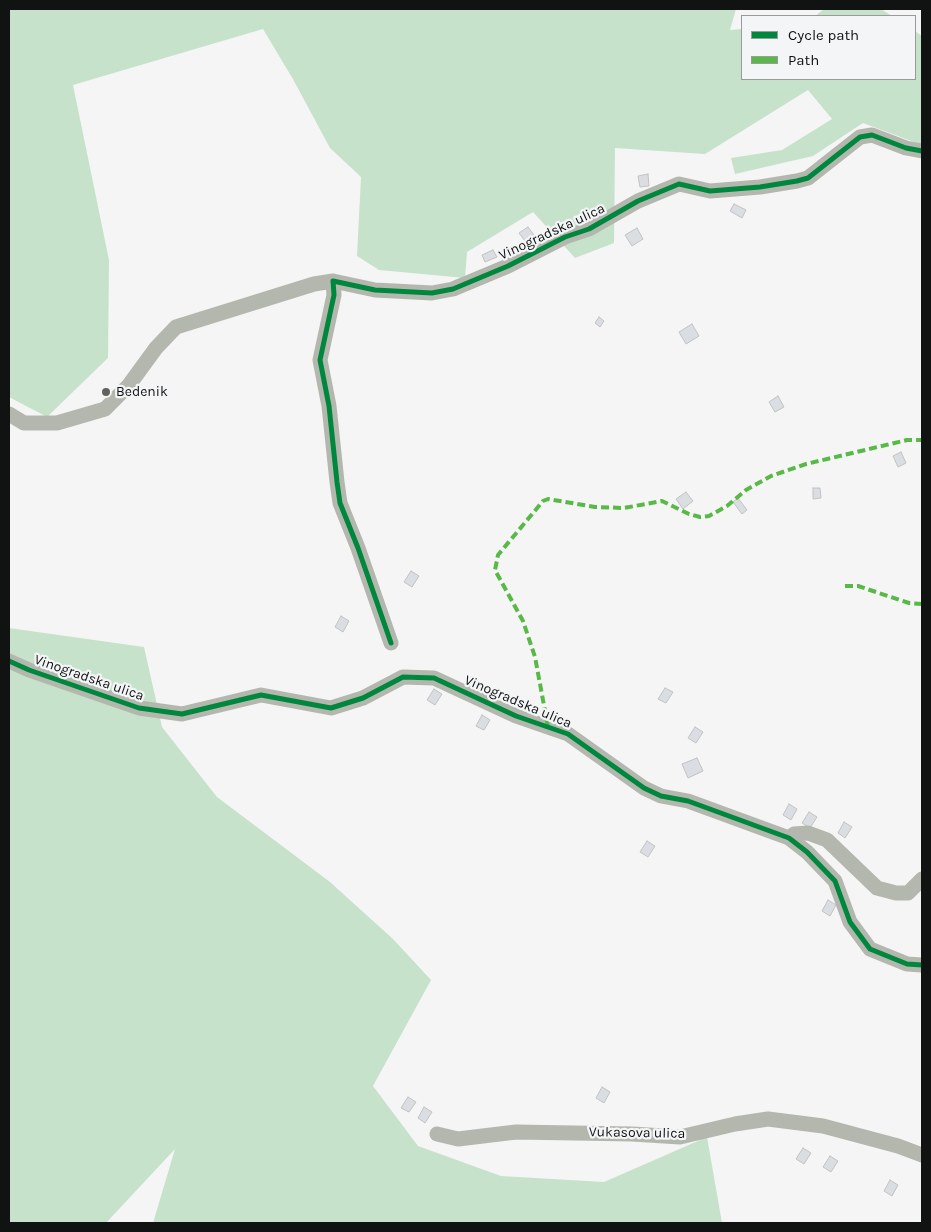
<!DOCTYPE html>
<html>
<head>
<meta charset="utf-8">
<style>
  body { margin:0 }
  #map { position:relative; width:931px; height:1232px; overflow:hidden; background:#f5f5f5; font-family:Karla,sans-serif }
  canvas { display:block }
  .frame { position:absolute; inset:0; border:10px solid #111212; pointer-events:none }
  .legend { position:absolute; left:741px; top:15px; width:175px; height:65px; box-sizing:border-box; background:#f4f5f6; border:1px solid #999a9b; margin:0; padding:6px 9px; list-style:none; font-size:15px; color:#111212 }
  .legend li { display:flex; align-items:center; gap:10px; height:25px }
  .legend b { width:25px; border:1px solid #999a9b }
</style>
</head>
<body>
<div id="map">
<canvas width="931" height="1232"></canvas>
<div class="frame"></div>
<ul class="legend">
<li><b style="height:6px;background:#00873e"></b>Cycle path</li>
<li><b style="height:6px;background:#58b947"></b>Path</li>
</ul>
</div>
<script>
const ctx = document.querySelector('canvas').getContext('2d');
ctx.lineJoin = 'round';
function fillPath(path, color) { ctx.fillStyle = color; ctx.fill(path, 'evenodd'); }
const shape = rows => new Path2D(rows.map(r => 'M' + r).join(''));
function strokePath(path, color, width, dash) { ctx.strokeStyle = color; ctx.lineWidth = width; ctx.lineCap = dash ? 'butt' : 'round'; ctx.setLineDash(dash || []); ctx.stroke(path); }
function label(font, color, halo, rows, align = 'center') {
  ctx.font = font + ' Karla,sans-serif'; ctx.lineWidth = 4.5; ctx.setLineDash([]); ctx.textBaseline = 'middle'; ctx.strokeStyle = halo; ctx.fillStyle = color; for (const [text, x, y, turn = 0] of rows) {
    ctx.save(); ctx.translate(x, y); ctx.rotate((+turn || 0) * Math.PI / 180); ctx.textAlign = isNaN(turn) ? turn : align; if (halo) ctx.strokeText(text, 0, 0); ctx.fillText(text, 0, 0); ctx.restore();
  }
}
const green = shape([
  [9,9,736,9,730,30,742,29,742,79,915,79,915,31,922,36,922,145,863,123,813,156,735,174,731,158,782,150,832,119,808,90,705,154,615,148,614,243,575,258,533,212,467,252,465,278,379,270,357,256,361,177,330,148,294,81,263,29,73,85,109,260,108,358,47,417,9,397],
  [824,9,881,9,892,16,815,16],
  [9,628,144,647,162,727,217,797,330,882,393,939,431,980,373,1086,418,1146,501,1176,604,1182,707,1137,722,1223,153,1223,175,1149,106,1223,9,1223]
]);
const building = shape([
  [648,174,649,186,640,187,638,176,648,174],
  [734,204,746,210,742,218,730,211,734,204],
  [528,227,537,239,528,245,519,233,528,227],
  [637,228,643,239,632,246,625,235,637,228],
  [493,250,497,257,485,262,482,255,493,250],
  [599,317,604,321,600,327,595,323,599,317],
  [692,324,699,336,686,344,679,332,692,324],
  [778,396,784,407,775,412,769,402,778,396],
  [901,452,906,463,898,467,893,456,901,452],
  [813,488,820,488,821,498,813,499,813,488],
  [686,492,693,501,683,509,676,499,686,492],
  [738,498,747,510,742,514,733,502,738,498],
  [411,571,419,576,412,587,404,582,411,571],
  [341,616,349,621,343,632,335,627,341,616],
  [665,688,673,692,666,703,658,699,665,688],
  [434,689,442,694,435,705,427,700,434,689],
  [482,715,490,720,484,730,476,726,482,715],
  [695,727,703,732,696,743,688,738,695,727],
  [697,758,703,771,688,778,682,764,697,758],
  [789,804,797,809,791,820,783,815,789,804],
  [809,812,817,817,810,828,802,823,809,812],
  [844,822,852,827,845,838,838,833,844,822],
  [647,841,655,846,648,857,640,852,647,841],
  [828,900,836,905,830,916,822,911,828,900],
  [602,1087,610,1092,604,1103,596,1098,602,1087],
  [408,1097,416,1102,409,1112,401,1108,408,1097],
  [424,1107,432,1112,425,1123,418,1118,424,1107],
  [803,1148,811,1153,804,1164,796,1159,803,1148],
  [830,1156,838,1161,831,1172,823,1167,830,1156],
  [890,1180,898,1185,892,1196,884,1191,890,1180]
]);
const minor = shape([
  [9,414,24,423,57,423,105,409,129,385,156,348,176,327,314,284,333,281],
  [391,643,358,548,340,503,337,482,329,406,320,360,334,295,333,281,375,290,432,293,453,289,508,266,565,237,589,229,638,201,679,184,710,191,760,187,797,181,808,178,860,137,872,135,906,148,922,151],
  [9,661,29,670,139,708,182,714,261,695,331,708,363,698,403,677,434,678,516,716,568,734,644,788,661,796,688,801,789,838,807,852,835,881,850,922,870,949,907,964,922,965],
  [789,838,794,834,808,833,827,840,877,888,896,893,908,893,922,879],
  [437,1134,458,1139,516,1132,632,1134,680,1137,735,1124,768,1119,823,1126,898,1146,922,1155]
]);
const quiet = shape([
  [845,586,858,586,909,603,922,604],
  [548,727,535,657,523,621,495,570,498,555,543,501,548,499,595,507,624,508,662,501,689,514,700,517,709,516,727,506,746,490,771,476,806,464,907,440,922,440]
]);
const cycleway = shape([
  [391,643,358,548,340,503,337,482,329,406,320,360,334,295,333,281,375,290,432,293,453,289,508,266,565,237,589,229,638,201,679,184,710,191,760,187,797,181,808,178,860,137,872,135,906,148,922,151],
  [9,661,29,670,139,708,182,714,261,695,331,708,363,698,403,677,434,678,516,716,568,734,644,788,661,796,688,801,789,838,807,852,835,881,850,922,870,949,907,964,922,965]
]);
const markers = [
  [106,392,5,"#616161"]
];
const streetNames = [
  ["Vinogradska ulica",552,232,-25],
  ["Vinogradska ulica",89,678,19],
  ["Vinogradska ulica",518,702,23],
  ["Vukasova ulica",637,1133,1]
];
const poiNames = [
  ["Bedenik",116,392]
];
fillPath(green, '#c7e2cb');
fillPath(building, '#dadde2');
strokePath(building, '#c2c2c2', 1);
strokePath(minor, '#b4b7ae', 15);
strokePath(quiet, '#58b947', 4, [8, 4]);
strokePath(cycleway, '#00873e', 5);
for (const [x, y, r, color] of markers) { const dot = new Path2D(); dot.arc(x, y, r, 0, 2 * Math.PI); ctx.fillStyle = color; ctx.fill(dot); strokePath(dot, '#f4f5f6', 2); }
label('14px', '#111212', '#f4f5f6', streetNames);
label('14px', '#111212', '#f4f5f6', poiNames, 'left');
</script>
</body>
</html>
